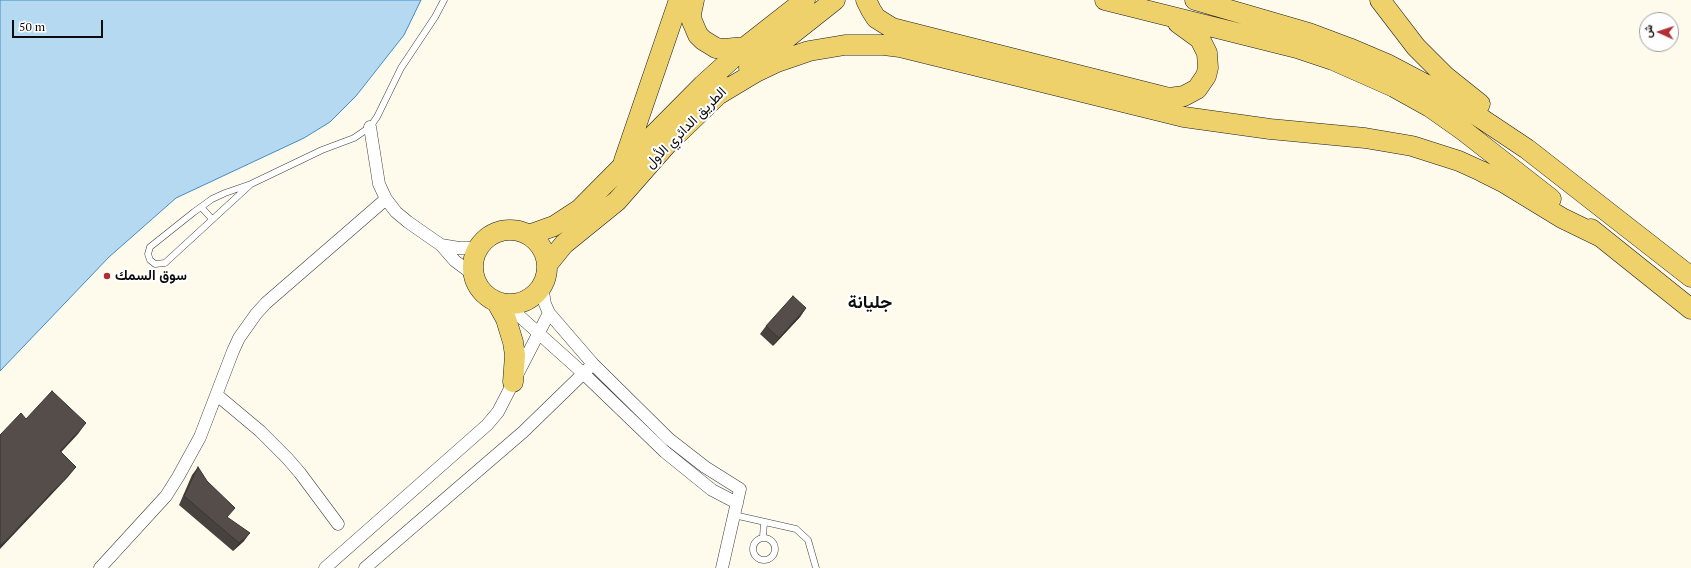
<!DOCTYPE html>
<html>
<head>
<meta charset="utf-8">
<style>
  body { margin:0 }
  #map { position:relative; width:1691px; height:568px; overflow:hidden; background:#fefaec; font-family:"PT Serif",Vazirmatn,serif }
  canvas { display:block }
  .north { position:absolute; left:1639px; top:12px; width:40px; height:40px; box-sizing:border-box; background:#fff; border:1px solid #9e9e9e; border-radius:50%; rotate:273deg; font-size:11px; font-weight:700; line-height:16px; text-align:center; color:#0c0c0c }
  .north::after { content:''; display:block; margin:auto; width:14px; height:18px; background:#b12e32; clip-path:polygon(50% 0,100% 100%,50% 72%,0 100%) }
  .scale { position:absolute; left:12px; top:20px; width:91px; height:18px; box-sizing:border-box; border:2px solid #0c0c0c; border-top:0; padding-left:5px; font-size:12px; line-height:14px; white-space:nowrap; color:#0c0c0c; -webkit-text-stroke:3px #fff; paint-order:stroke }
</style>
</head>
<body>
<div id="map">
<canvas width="1691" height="568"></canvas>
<div class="north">ش</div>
<div class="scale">50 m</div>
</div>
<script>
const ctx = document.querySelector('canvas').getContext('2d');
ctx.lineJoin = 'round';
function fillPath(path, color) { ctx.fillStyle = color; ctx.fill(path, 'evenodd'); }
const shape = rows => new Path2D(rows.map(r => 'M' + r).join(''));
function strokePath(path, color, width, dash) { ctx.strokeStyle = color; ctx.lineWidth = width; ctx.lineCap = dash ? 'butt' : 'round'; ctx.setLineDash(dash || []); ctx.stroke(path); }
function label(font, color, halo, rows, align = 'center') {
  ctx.font = font + ' "PT Serif",Vazirmatn,serif'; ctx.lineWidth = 4; ctx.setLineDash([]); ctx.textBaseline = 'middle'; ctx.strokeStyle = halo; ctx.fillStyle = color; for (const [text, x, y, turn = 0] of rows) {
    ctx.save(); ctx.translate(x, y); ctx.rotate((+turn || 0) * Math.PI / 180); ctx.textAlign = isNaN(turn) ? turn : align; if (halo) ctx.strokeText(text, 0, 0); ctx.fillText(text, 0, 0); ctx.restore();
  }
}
const water = shape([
  [0,0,421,0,404,35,356,96,330,122,304,138,176,198,109,257,0,371,0,0]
]);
const service = shape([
  [251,184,165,263,155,264,150,260,148,254,150,247,194,212,212,199,225,193,251,184,322,150,354,138,370,127,377,117,401,68,435,17,444,0],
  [201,207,212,219],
  [734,515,796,529,808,540,816,568],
  [763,537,764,522],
  '753 549a11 11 0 1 1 22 0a11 11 0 1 1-22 0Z'
]);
const minor = shape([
  [370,127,379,184,386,199,396,212,408,222,441,245,455,261,474,275],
  [441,245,459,248,479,248],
  [542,286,545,304,549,313,593,364,669,439,705,467,740,489,722,568],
  [506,304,584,374,665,452,712,490,737,503],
  [217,395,260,431,287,458,300,473,338,524],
  [100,568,166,496,178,477,200,437,233,351,239,338,256,314,266,303,386,199],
  [325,568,487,425,498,412,549,313],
  [365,568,523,432,593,364]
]);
const primary = shape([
  [694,0,691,14,692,21,698,35,703,40,716,48,724,49,745,47],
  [866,0,871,10,876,18,892,28,1169,98,1184,96,1197,89,1206,76,1208,68,1207,53,1200,39,1178,23],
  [1105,0,1297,48,1333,60,1394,87,1430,107,1464,131,1551,199],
  [1195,0,1309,33,1349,48,1389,65,1427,85,1464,107,1527,149,1691,277],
  [1380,0,1416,47,1445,76,1480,104],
  [749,68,835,0],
  [716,96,756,72,777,62,809,51,845,45,884,45,900,47,1184,117,1270,129,1365,138,1412,146,1459,161,1481,171,1503,182,1562,218,1601,237],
  [624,161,679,0],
  [1591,229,1691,309],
  '473 267a37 37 0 1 1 74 0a37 37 0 1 1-74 0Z',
  [529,235,554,226,580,209,703,85,745,47,805,0],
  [547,265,564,244,617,201,668,143,726,87],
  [496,301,506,319,513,342,515,355,513,382]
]);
const wall = shape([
  [806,308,800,317,773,346,760,334,766,326],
  [198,467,228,518,244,541,233,551,179,505,192,475]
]);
const shadedWall = shape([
  [806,308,800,317,773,346,779,338],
  [86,423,78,434,52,462,60,451],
  [76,467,68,477,0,549,0,546],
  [250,533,244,541,233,551,239,543]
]);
const building = shape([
  [793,296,806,308,779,338,766,326,793,296],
  [52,391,86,423,60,451,76,467,0,546,0,435,21,413,26,419,52,391],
  [198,467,207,481,235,508,227,517,250,533,239,543,184,496,198,467]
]);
const markers = [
  [107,276,4,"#b12e32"]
];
const streetNames = [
  ["الطريق الدائري الأول",686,128,-45]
];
const poiNames = [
  ["سوق السمك",115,276]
];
const districtNames = [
  ["جليانة",870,303]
];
fillPath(water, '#b5d9f1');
strokePath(water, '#418dc3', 1);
strokePath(service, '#3f3f3f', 7);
strokePath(minor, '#3f3f3f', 13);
strokePath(primary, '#1d1d1d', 21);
strokePath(service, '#fff', 6);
strokePath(minor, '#fff', 12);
strokePath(primary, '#eed16b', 20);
fillPath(wall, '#48423f');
fillPath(shadedWall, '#3b3633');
fillPath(building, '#544d49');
strokePath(building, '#3b3633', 1);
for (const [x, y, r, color] of markers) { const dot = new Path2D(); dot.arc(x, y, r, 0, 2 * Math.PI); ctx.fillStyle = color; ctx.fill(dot); strokePath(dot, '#fff', 1.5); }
label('14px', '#0c0c0c', '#fff', streetNames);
label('bold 14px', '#0c0c0c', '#fff', poiNames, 'left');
label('bold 18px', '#0c0c0c', '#fff', districtNames);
</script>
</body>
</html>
